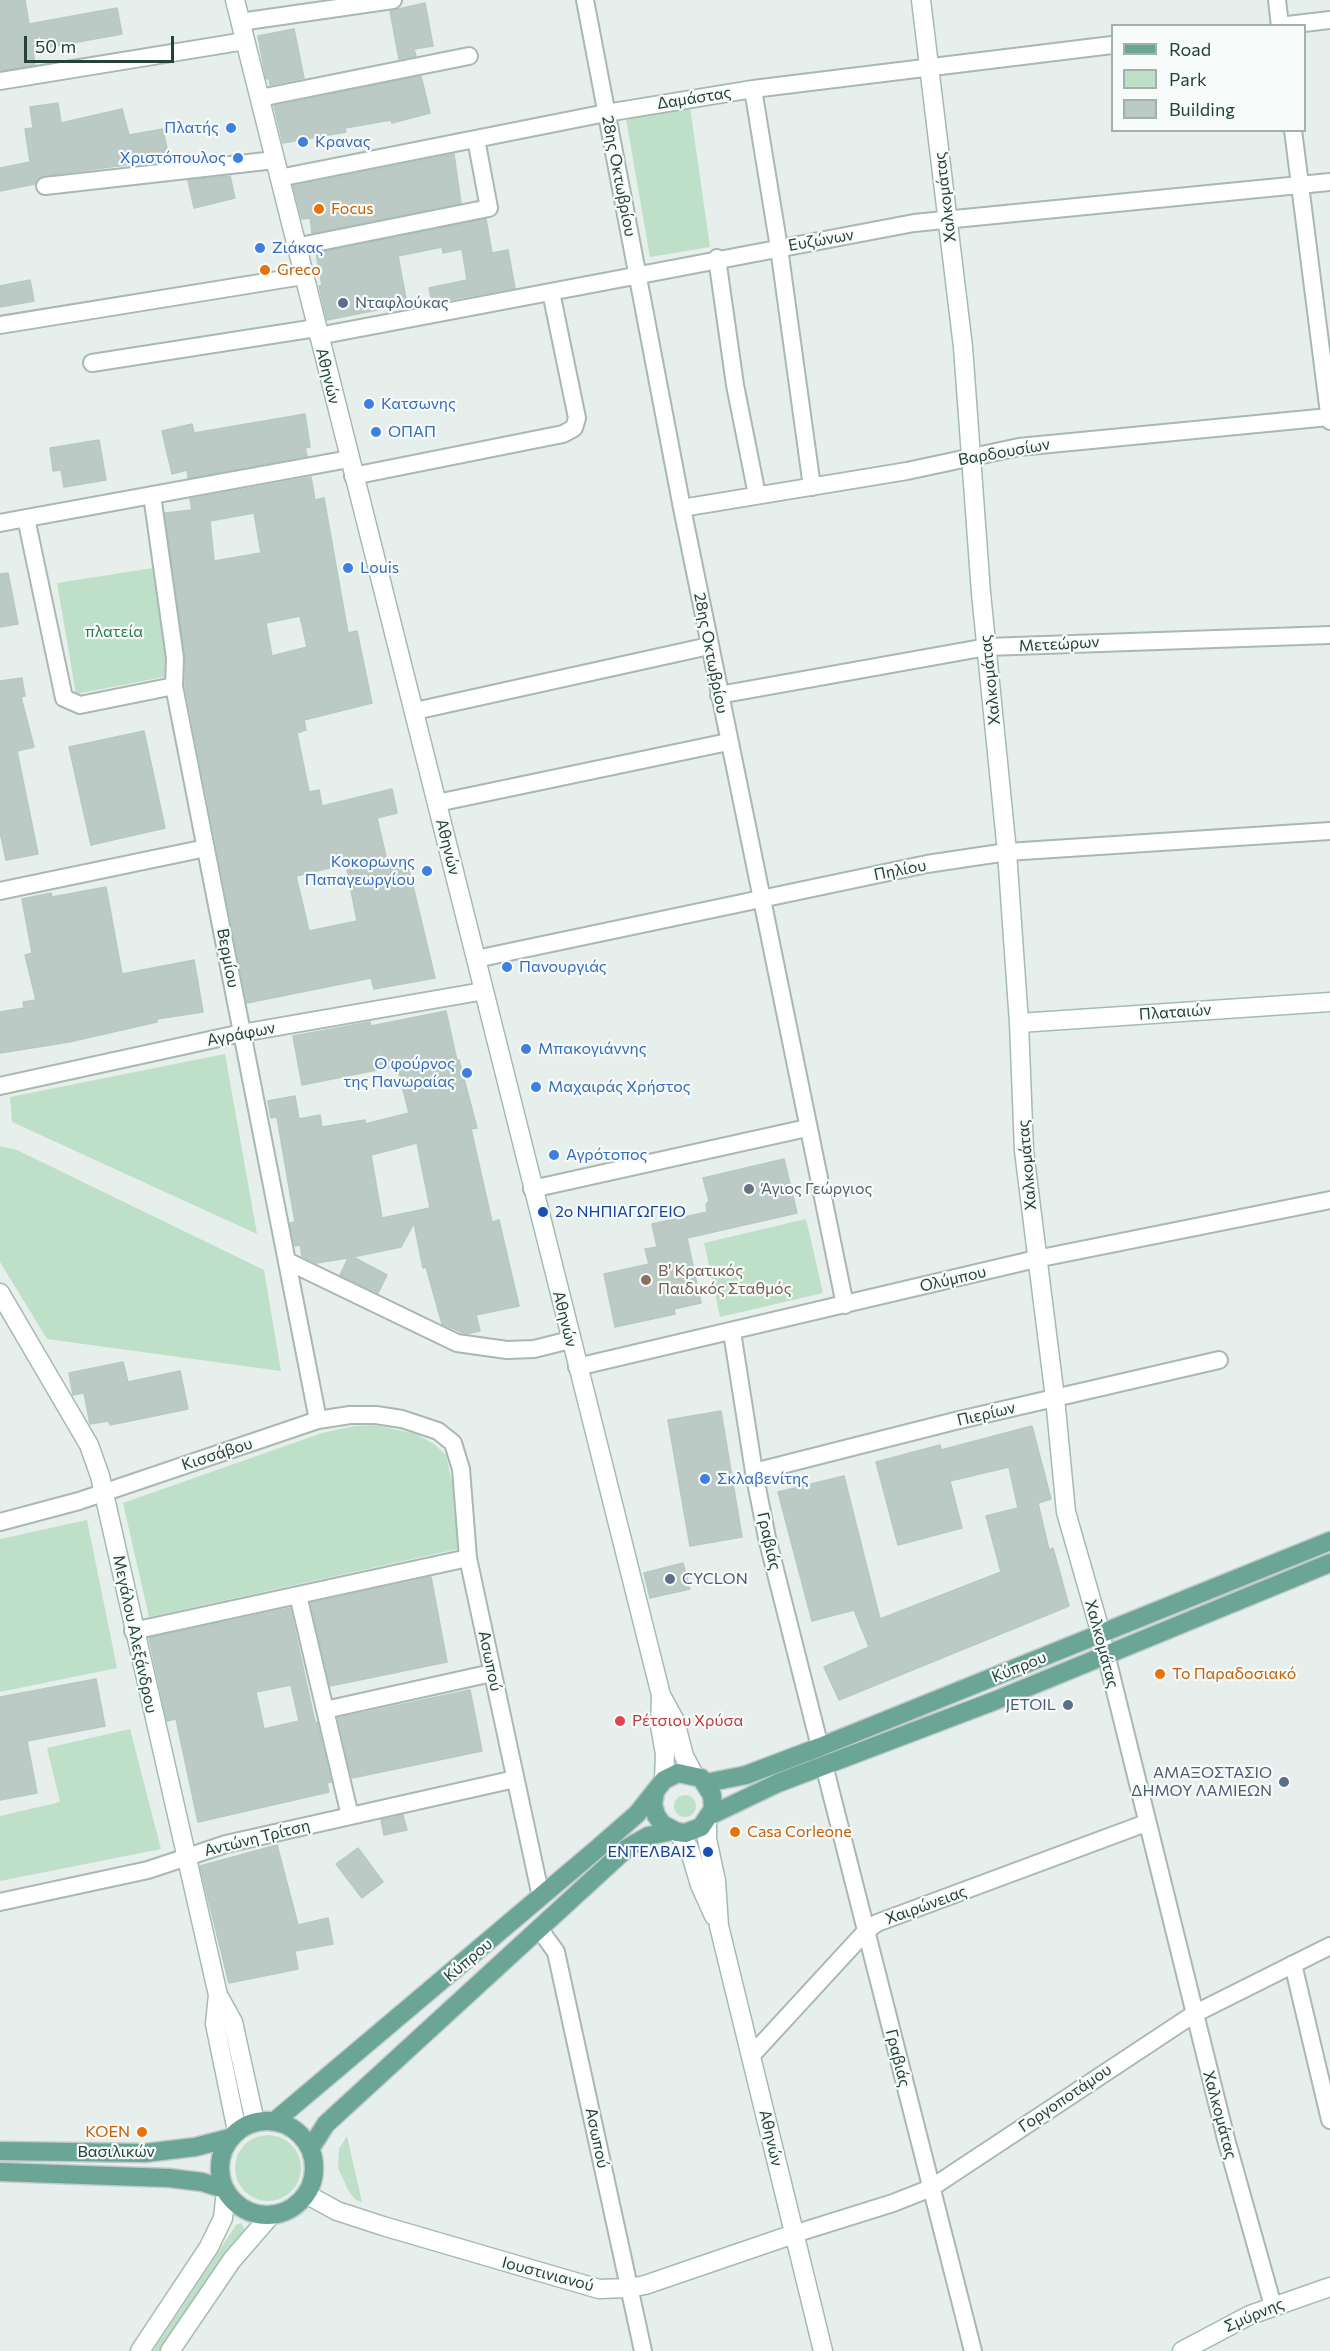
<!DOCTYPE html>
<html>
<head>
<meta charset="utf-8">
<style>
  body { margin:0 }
  #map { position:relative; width:1330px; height:2351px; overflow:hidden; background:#e6efeb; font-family:Commissioner,sans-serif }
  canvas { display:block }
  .legend { position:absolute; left:1111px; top:24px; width:195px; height:108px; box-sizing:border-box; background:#f7fbf9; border:2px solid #a3b1ad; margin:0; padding:8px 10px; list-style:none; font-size:18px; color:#24423a }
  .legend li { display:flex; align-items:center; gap:12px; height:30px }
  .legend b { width:30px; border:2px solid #a3b1ad }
  .scale { position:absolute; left:24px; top:36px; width:150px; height:27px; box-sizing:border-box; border:3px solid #24423a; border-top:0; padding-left:8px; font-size:18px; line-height:21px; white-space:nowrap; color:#24423a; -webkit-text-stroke:4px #f7fbf9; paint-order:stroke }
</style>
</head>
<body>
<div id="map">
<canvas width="1330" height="2351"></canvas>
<ul class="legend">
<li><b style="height:8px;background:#6aa596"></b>Road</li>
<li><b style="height:16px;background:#bfe0c8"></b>Park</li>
<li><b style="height:16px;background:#bbcac4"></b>Building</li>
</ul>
<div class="scale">50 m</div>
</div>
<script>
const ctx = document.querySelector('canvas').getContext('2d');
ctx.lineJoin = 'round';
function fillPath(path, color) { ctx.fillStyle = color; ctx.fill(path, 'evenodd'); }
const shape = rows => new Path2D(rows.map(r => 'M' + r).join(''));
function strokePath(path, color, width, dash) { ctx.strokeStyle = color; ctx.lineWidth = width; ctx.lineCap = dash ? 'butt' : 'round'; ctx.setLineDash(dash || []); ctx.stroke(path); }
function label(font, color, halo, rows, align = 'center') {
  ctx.font = font + ' Commissioner,sans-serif'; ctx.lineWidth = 4.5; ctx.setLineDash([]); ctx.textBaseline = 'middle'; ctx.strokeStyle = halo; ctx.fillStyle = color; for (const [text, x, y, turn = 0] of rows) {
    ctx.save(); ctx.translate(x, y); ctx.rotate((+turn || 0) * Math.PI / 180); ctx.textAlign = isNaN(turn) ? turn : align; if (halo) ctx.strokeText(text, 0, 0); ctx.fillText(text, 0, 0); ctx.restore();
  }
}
const green = shape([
  [690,107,710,247,650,257,626,119],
  [153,568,169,676,76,694,57,583],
  [225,1054,257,1234,12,1122,10,1097],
  [0,1146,17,1150,264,1270,281,1371,47,1339,0,1262],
  [806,1219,823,1293,720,1317,704,1243],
  [375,1425,416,1434,434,1444,446,1455,455,1494,458,1549,149,1617,123,1503,322,1433,354,1426],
  [87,1520,117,1668,0,1692,0,1539],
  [130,1729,161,1849,0,1881,0,1816,60,1802,47,1748],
  '674 1806a11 11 0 1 1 22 0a11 11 0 1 1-22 0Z',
  '235 2168a33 33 0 1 1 66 0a33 33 0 1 1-66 0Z',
  [347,2136,362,2202,356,2200,349,2192,338,2168,339,2149],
  [241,2223,246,2231,161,2351,153,2351,236,2225]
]);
const building = shape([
  [0,0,25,0,29,24,117,8,122,34,33,50,35,65,0,70,0,0],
  [425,3,433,46,414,49,416,56,399,59,390,11,425,3],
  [294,29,304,78,270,85,269,78,266,79,258,36,294,29],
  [421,76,430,113,392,123,391,120,345,128,346,132,283,143,274,106,421,76],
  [58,103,61,123,122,109,129,135,163,129,169,159,44,176,35,184,0,191,0,168,30,162,25,129,33,128,30,107,58,103],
  [454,154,461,203,312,233,310,218,302,219,293,186,454,154],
  [230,176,235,198,194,208,188,180,230,176],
  [486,219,492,253,508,250,515,288,432,303,429,288,467,280,462,249,443,253,442,247,398,256,407,304,327,320,319,286,322,285,316,253,486,219],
  [30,280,34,301,0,307,0,286,30,280],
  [305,414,310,447,305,448,307,456,188,478,187,470,172,474,162,431,192,424,194,433,305,414],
  [99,440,106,480,64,487,61,470,53,471,50,448,99,440],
  [311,477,315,500,324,498,348,633,357,631,372,703,304,720,306,730,297,733,309,792,319,790,322,806,392,789,397,813,377,818,388,865,407,861,435,978,374,989,371,978,247,1003,185,685,185,657,165,513,192,510,190,499,311,477],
  [254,513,261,553,214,561,210,521,254,513],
  [300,616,307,647,272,656,266,623,300,616],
  [346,864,357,921,309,931,296,876,346,864],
  [8,573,18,624,0,627,0,574,8,573],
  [22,678,25,696,21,697,34,747,17,751,38,854,6,860,0,832,0,681,22,678],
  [144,731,165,828,91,845,69,747,144,731],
  [106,887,122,974,194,960,203,1012,157,1019,157,1022,69,1042,0,1053,0,1012,24,1008,23,1002,36,1000,25,955,32,953,22,899,51,893,52,897,106,887],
  [446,1011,457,1061,459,1060,477,1128,471,1129,492,1222,499,1220,519,1306,476,1315,480,1331,466,1334,442,1324,426,1267,423,1268,414,1223,401,1247,353,1257,387,1275,378,1293,340,1275,348,1258,316,1263,302,1256,300,1245,295,1246,290,1223,295,1222,277,1117,271,1118,268,1101,295,1096,299,1119,320,1115,322,1127,365,1120,365,1124,409,1113,397,1066,302,1085,293,1036,370,1022,371,1026,446,1011],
  [417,1143,430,1208,382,1218,371,1155,417,1143],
  [784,1159,797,1213,687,1238,701,1303,674,1309,675,1314,615,1327,604,1274,649,1264,645,1249,657,1247,652,1224,707,1212,706,1204,709,1201,703,1178,784,1159],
  [123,1362,128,1382,180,1371,188,1409,110,1425,109,1421,90,1424,84,1393,73,1395,69,1373,123,1362],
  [721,1411,742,1537,690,1546,668,1420,721,1411],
  [1032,1426,1051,1499,1038,1503,1049,1550,1053,1548,1069,1606,839,1700,824,1667,869,1647,854,1610,812,1621,778,1492,844,1476,880,1619,1001,1572,986,1516,1018,1508,1009,1467,950,1481,962,1528,898,1545,876,1462,940,1445,941,1450,1032,1426],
  [683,1563,690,1589,650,1598,644,1573,683,1563],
  [431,1577,447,1662,330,1686,311,1603,431,1577],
  [290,1608,315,1722,317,1722,331,1782,327,1783,329,1792,198,1822,176,1719,167,1721,149,1638,290,1608],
  [291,1685,299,1721,264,1729,256,1692,291,1685],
  [96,1679,105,1726,27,1741,37,1793,0,1800,0,1697,96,1679],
  [470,1690,482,1751,352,1778,338,1718,470,1690],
  [403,1815,407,1830,384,1835,381,1820,403,1815],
  [277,1845,298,1925,328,1918,333,1944,295,1951,298,1969,229,1983,200,1866,277,1845],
  [358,1848,383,1882,362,1898,336,1864,358,1848]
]);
const street = shape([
  [585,0,682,508,845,1305],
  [1277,0,1280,26],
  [240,22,393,0],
  [1279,26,1330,20],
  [0,81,245,41],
  [753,89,779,248,812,487],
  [260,98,469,56],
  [1293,130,1330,421],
  [279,178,606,113,753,89,1112,45],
  [45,186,275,160],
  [295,247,489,208,476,139],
  [717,258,735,385,757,495],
  [0,325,303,276],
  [318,336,914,223,1330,182],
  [92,363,316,328],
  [353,476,563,434,574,428,577,418,551,292],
  [152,495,175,658,174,686,318,1420],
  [682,508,907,471,1019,447,1329,417],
  [26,518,64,698,80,705,174,686],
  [0,523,349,459],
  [719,695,987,647,1330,635],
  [415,711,709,646],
  [437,803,728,742],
  [0,891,206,848],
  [476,959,927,864,1007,852,1330,831],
  [0,1086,242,1033,484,991],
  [532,1189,807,1128],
  [287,1261,457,1343,507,1350,534,1349,570,1340],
  [732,1332,754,1472,767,1538,820,1747],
  [577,1367,1036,1259,1330,1200],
  [754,1472,955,1421,1219,1360],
  [0,1522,79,1501,318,1420,350,1415,376,1415,402,1419,438,1431,453,1443,461,1469,468,1558,541,1897],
  [298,1595,350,1816],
  [133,1631,468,1558],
  [1101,1634,1226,2139,1273,2306],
  [325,1710,492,1673],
  [824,1765,973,2351],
  [0,1902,148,1870,226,1844,515,1779],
  [540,1930,556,1952,643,2351],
  [1293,1964,1330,2120],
  [751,2056,866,1931,877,1923,1146,1823],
  [794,2234,893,2203,931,2188,1194,2014,1330,1946]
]);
const secondary = shape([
  [235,0,661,1695,660,1726,665,1754,664,1780],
  [921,0,963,347,981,593,1007,852,1019,1023,1024,1151,1055,1398,1066,1512,1101,1634],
  [1019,1023,1330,1002],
  [0,1293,89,1445,100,1476,218,1995,233,2022,255,2122],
  [662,1697,675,1721,684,1756,694,1775],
  [707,1821,707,1839,716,1881,719,1926,823,2351],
  [677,1832,689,1848,700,1885,714,1916],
  [218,1995,215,2024,237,2131],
  [306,2194,337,2211,383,2226,599,2289,629,2288,645,2285,794,2234],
  [140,2351,209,2247,223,2218,226,2191],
  [170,2351,232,2260,271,2215],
  [1182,2351,1250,2315,1330,2287]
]);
const primary = shape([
  [706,1783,746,1775,820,1747,1330,1541],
  [711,1815,778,1783,994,1701,1330,1563],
  '220 2168a47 47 0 1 1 94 0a47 47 0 1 1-94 0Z',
  [275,2121,597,1849,637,1814,664,1780,678,1773,701,1778,712,1795,713,1809,701,1827,685,1833,677,1832,662,1824,656,1815,653,1804,655,1793],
  [310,2149,326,2124,627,1848,648,1836,672,1831],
  [0,2151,145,2153,195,2147,230,2138],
  [0,2172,169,2178,202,2182,224,2189]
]);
const markers = [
  [231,128,6,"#3f7fe0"],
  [303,142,6,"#3f7fe0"],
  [238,158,6,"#3f7fe0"],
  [319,209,6,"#e8710a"],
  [260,248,6,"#3f7fe0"],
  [265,270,6,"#e8710a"],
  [343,303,6,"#5c6f8a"],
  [369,404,6,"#3f7fe0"],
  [376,432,6,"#3f7fe0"],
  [348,568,6,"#3f7fe0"],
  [427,871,6,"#3f7fe0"],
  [507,967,6,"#3f7fe0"],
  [526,1049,6,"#3f7fe0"],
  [467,1073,6,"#3f7fe0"],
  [536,1087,6,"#3f7fe0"],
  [554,1155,6,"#3f7fe0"],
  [749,1189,6,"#6b7280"],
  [543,1212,6,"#1a4fb4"],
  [646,1280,6,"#8d6e63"],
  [705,1479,6,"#3f7fe0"],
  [670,1579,6,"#5c6f8a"],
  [1160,1674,6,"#e8710a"],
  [1068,1705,6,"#5c6f8a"],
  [620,1721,6,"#e0444e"],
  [1284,1782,6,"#5c6f8a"],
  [735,1832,6,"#e8710a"],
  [708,1852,6,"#1a4fb4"],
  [142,2132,6,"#e8710a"]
];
const streetNames = [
  ["Δαμάστας",694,98,-9],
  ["28ης Οκτωβρίου",619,176,79],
  ["Χαλκομάτας",945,197,-97],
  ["Ευζώνων",821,240,-10],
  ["Αθηνών",328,376,76],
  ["Βαρδουσίων",1004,452,-10],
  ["Μετεώρων",1059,644,-3],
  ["28ης Οκτωβρίου",711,653,79],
  ["Χαλκομάτας",990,680,-96],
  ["Αθηνών",448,847,76],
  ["Πηλίου",900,870,-11],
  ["Βερμίου",228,958,79],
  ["Πλαταιών",1175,1012,-4],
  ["Αγράφων",241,1034,-11],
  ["Χαλκομάτας",1027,1165,-95],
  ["Ολύμπου",953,1279,-13],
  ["Αθηνών",565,1319,76],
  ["Πιερίων",986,1414,-13],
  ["Κισσάβου",217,1454,-18],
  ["Γραβιάς",769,1541,77],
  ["Μεγάλου Αλεξάνδρου",135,1634,78],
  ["Χαλκομάτας",1102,1644,75],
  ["Ασωπού",490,1661,78],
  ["Κύπρου",1019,1667,-22],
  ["Αντώνη Τρίτση",257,1838,-14],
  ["Χαιρώνειας",926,1905,-20],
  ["Κύπρου",468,1960,-40],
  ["Γραβιάς",898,2058,76],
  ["Γοργοποτάμου",1065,2098,-34],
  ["Χαλκομάτας",1220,2115,75],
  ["Ασωπού",597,2138,78],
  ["Αθηνών",771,2138,77],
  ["Βασιλικών",116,2152],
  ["Ιουστινιανού",548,2274,15],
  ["Σμύρνης",1254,2315,-23]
];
const shopNames = [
  ["Πλατής",219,128,"right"],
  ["Κρανας",315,142],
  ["Χριστόπουλος",226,158,"right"],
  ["Ζιάκας",272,248],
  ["Κατσωνης",381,404],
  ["ΟΠΑΠ",388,432],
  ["Louis",360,568],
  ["Κοκορωνης",415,862,"right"],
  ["Παπαγεωργίου",415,880,"right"],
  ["Πανουργιάς",519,967],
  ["Μπακογιάννης",538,1049],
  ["Ο φούρνος",455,1064,"right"],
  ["της Πανωραίας",455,1082,"right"],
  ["Μαχαιράς Χρήστος",548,1087],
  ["Αγρότοπος",566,1155],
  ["Σκλαβενίτης",717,1479]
];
const foodNames = [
  ["Focus",331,209],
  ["Greco",277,270],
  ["Το Παραδοσιακό",1172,1674],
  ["Casa Corleone",747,1832],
  ["KOEN",130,2132,"right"]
];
const serviceNames = [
  ["Νταφλούκας",355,303],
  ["CYCLON",682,1579],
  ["JETOIL",1056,1705,"right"],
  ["ΑΜΑΞΟΣΤΑΣΙΟ",1272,1773,"right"],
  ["ΔΗΜΟΥ ΛΑΜΙΕΩΝ",1272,1791,"right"]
];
const parkNames = [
  ["πλατεία",114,632]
];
const worshipNames = [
  ["Άγιος Γεώργιος",761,1189]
];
const transitNames = [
  ["2ο ΝΗΠΙΑΓΩΓΕΙΟ",555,1212],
  ["ΕΝΤΕΛΒΑΙΣ",696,1852,"right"]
];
const educationNames = [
  ["B' Κρατικός",658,1271],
  ["Παιδικός Σταθμός",658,1289]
];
const healthNames = [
  ["Ρέτσιου Χρύσα",632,1721]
];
fillPath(green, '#bfe0c8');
fillPath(building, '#bbcac4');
strokePath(building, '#b8c9c2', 1.5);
strokePath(street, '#a8b8b2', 20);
strokePath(secondary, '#a4bbb3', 21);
strokePath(primary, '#c2cac8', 21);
strokePath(street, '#fff', 16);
strokePath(secondary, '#fff', 18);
strokePath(primary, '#6aa596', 18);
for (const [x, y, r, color] of markers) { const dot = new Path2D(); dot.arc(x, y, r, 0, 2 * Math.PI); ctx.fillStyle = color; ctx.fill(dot); strokePath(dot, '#f7fbf9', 2); }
label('16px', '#24423a', '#f7fbf9', streetNames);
label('16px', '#366cbe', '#f7fbf9', shopNames, 'left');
label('16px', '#c56008', '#f7fbf9', foodNames, 'left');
label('16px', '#4e5e75', '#f7fbf9', serviceNames, 'left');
label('16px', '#2d7a4b', '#f7fbf9', parkNames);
label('16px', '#5b616d', '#f7fbf9', worshipNames, 'left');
label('16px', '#164399', '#f7fbf9', transitNames, 'left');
label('16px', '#785e54', '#f7fbf9', educationNames, 'left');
label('16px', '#be3a42', '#f7fbf9', healthNames, 'left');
</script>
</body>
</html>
